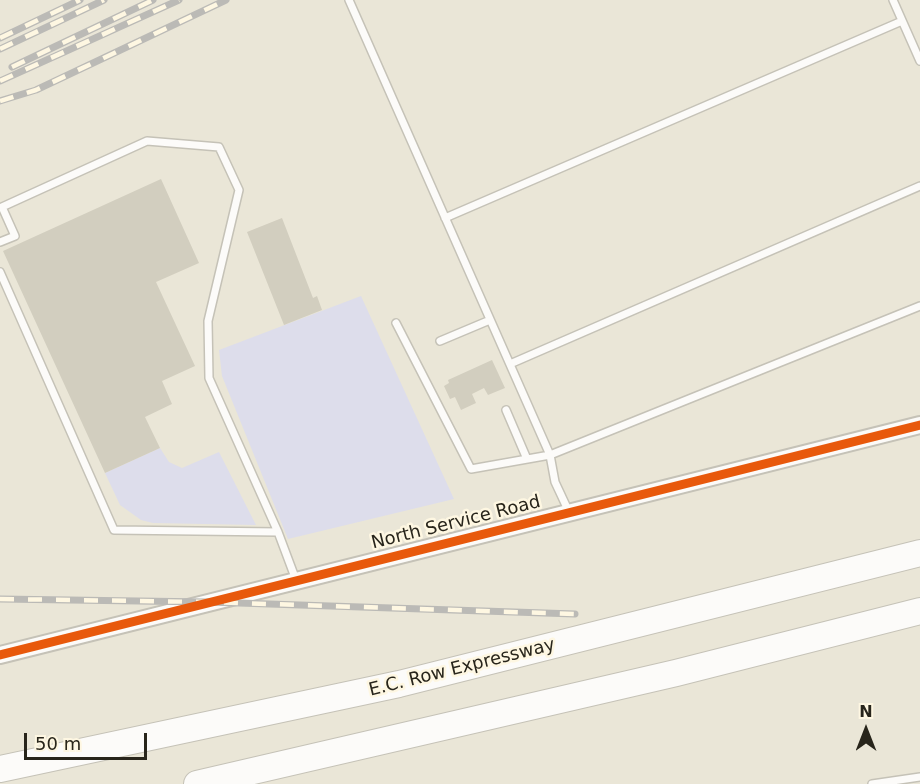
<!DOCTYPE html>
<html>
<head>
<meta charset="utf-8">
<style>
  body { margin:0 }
  #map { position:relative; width:920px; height:784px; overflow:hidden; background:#eae6d7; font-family:"DejaVu Sans",sans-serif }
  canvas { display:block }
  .north { position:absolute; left:836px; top:700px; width:60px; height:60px; -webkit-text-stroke:4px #fef7e2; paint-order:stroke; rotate:0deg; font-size:16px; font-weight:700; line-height:24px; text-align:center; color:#28251b }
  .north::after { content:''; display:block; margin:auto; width:21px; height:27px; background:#28251b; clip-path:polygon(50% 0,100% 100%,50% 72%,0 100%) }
  .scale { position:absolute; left:24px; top:733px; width:123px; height:27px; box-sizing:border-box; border:3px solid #28251b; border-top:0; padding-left:8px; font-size:18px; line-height:21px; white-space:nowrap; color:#28251b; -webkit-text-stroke:4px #fef7e2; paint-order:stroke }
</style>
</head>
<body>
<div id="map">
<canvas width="920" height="784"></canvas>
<div class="north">N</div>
<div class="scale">50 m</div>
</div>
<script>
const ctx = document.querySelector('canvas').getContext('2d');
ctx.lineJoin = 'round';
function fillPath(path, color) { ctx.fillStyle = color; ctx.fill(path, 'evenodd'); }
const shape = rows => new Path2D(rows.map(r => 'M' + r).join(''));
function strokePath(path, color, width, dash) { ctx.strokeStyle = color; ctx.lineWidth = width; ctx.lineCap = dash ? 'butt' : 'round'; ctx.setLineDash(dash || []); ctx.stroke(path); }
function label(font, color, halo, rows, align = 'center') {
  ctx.font = font + ' "DejaVu Sans",sans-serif'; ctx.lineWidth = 5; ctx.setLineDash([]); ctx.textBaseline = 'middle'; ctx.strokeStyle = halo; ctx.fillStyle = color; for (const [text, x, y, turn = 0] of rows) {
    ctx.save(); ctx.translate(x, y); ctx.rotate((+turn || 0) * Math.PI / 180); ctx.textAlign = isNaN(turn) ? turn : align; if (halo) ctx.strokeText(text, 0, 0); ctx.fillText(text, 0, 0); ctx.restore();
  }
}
const green = shape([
  [361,296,454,499,288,539,222,376,219,350],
  [160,448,169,462,182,468,219,452,256,525,153,523,141,520,120,505,105,473]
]);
const building = shape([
  [161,179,199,263,156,282,195,366,162,381,172,404,145,417,160,448,105,473,3,251],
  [282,218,313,298,317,296,322,310,284,325,247,232],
  [492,360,505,388,488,395,484,388,472,394,476,403,461,410,455,397,450,399,444,386,449,383,448,380]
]);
const service = shape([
  [349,0,550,455,555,482,569,512],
  [893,0,920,61],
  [445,218,902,21],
  [0,242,15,236,2,207,147,141,219,147,239,190,208,321,209,378,278,532,296,580],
  [0,272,114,530,278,532],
  [396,323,471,469,550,455,920,306],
  [440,341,490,320],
  [510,364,920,186],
  [506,410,527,459],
  [872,784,920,777]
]);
const tertiary = shape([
  [0,655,920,425]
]);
const motorway = shape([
  [0,769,399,684,920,553],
  [197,784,676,673,920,611]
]);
const rail = shape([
  [0,38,80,0],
  [0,49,104,0],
  [12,67,153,0],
  [0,81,179,0],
  [0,101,36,90,226,0],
  [0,599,208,602,575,614]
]);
const cycleway = shape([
  [0,655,920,425]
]);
const streetNames = [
  ["North Service Road",456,523,-14],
  ["E.C. Row Expressway",462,668,-14]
];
fillPath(green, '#ddddeb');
fillPath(building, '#d2cebf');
strokePath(service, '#c5c2b7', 10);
strokePath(tertiary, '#c5c2b7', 20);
strokePath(motorway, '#c5c2b7', 28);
strokePath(service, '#fcfbf9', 7);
strokePath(tertiary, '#fcfbf9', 16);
strokePath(motorway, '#fcfbf9', 26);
strokePath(rail, '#bbbab6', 7);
strokePath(rail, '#fef7e2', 4.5, [14]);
strokePath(cycleway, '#e8590c', 9);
label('18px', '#28251b', '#fef7e2', streetNames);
</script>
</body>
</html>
